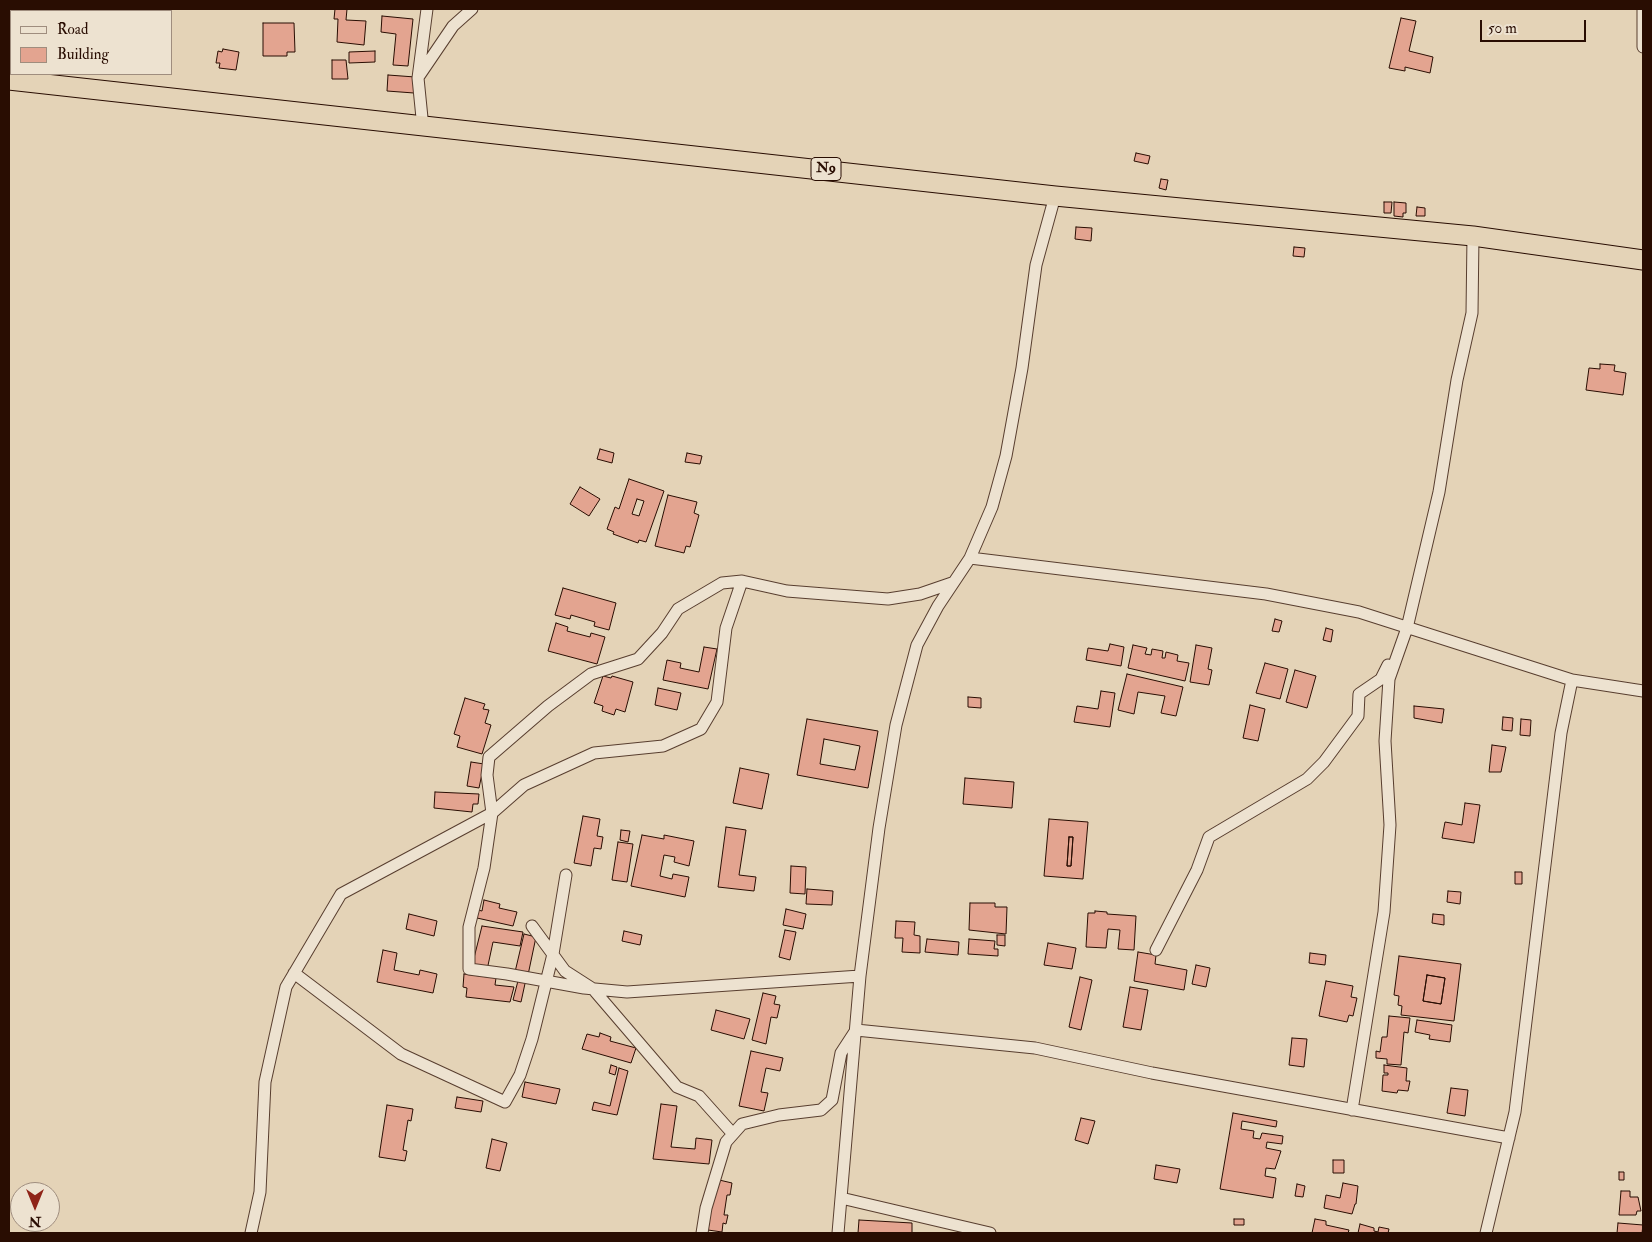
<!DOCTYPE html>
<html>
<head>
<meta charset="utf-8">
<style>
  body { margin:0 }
  #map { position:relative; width:1652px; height:1242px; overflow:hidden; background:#e4d3b7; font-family:"IM FELL Double Pica",serif }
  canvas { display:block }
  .frame { position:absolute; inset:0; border:10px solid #290d02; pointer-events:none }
  .legend { position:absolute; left:10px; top:10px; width:162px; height:65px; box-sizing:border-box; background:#ede2d0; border:1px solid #9f8d7e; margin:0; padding:6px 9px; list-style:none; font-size:15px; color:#290d02 }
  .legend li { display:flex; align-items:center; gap:10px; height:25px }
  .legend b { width:25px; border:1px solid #9f8d7e }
  .north { position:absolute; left:10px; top:1182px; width:50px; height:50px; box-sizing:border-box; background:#ede2d0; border:1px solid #9f8d7e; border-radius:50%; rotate:180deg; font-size:14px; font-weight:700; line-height:20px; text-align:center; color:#290d02 }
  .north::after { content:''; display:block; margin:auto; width:18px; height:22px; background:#8f2418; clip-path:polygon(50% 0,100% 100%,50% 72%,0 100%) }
  .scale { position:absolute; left:1480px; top:20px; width:106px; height:22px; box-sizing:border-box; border:2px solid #290d02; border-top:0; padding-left:6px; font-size:15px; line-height:18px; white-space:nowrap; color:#290d02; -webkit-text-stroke:4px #ede2d0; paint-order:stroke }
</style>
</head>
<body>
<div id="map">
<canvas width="1652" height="1242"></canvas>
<div class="frame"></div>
<ul class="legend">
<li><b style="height:6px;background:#ede2d0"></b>Road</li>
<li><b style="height:14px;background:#e3a490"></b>Building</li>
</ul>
<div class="north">N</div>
<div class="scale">50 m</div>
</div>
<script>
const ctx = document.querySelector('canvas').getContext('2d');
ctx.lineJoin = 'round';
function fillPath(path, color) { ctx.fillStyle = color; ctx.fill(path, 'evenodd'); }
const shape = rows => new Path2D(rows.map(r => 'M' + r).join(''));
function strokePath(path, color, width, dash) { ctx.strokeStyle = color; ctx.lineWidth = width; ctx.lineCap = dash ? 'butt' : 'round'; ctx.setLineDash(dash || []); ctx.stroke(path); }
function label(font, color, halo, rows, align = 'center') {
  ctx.font = font + ' "IM FELL Double Pica",serif'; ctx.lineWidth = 4.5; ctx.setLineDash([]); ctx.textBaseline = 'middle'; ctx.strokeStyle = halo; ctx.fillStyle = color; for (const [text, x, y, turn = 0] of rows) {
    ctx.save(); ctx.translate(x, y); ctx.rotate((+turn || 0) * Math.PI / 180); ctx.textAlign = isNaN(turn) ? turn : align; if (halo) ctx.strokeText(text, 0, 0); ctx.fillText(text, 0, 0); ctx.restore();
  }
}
const building = shape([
  [335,9,347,9,346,20,366,21,364,45,337,42,338,19,334,19,335,9],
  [382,16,413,19,408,66,393,65,396,34,381,32,382,16],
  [1401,18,1416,21,1409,51,1433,57,1430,73,1405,67,1405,71,1389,68,1401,18],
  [263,23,294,23,295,52,287,52,287,56,263,56,263,23],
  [223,49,239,52,236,70,219,68,220,63,216,63,218,51,222,52,223,49],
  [375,51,375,62,349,63,349,52,375,51],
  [332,60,346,60,348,79,332,79,332,60],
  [388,75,415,77,414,93,387,91,388,75],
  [1136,153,1150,156,1148,164,1134,161,1136,153],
  [1161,179,1168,180,1166,190,1159,188,1161,179],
  [1384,202,1392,202,1391,213,1384,213,1384,202],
  [1394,202,1406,203,1406,213,1403,213,1403,217,1394,216,1394,202],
  [1417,207,1425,208,1425,216,1416,216,1417,207],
  [1076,227,1092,228,1091,241,1075,239,1076,227],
  [1294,247,1305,248,1304,257,1293,256,1294,247],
  [1600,364,1615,365,1614,371,1626,373,1623,395,1586,390,1589,368,1600,369,1600,364],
  [600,449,614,453,612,463,597,459,600,449],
  [687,453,702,456,700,464,685,462,687,453],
  [629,479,664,491,646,542,639,540,638,543,613,534,614,532,607,529,615,507,619,509,629,479],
  [637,499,644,501,639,516,632,514,637,499],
  [580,487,600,499,589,516,570,504,580,487],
  [668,495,697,502,694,513,699,515,690,547,686,546,684,553,655,546,668,495],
  [563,588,616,603,609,630,594,626,595,622,571,615,570,619,555,615,563,588],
  [1275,619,1282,621,1279,632,1272,631,1275,619],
  [556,623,568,627,567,631,590,637,591,633,605,637,597,664,548,651,556,623],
  [1326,628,1333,630,1331,642,1323,640,1326,628],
  [1110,644,1124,647,1121,666,1086,660,1088,648,1108,651,1110,644],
  [1133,645,1147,648,1145,654,1151,655,1152,649,1163,651,1162,658,1165,658,1166,652,1178,655,1177,661,1189,663,1185,681,1128,668,1133,645],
  [1196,645,1212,648,1208,669,1212,670,1209,685,1190,682,1196,645],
  [704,647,717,649,708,689,663,680,667,660,681,663,680,668,699,672,704,647],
  [1265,663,1288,669,1280,699,1256,693,1265,663],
  [1295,670,1316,676,1307,708,1286,702,1295,670],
  [1127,674,1183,687,1176,716,1161,713,1165,696,1138,692,1134,714,1118,710,1127,674],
  [603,676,611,678,612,676,633,682,625,712,616,709,614,715,602,711,603,706,594,703,603,676],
  [658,688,681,693,677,710,655,705,658,688],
  [1101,691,1115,693,1110,727,1074,722,1077,706,1098,709,1101,691],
  [968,697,981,698,981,708,968,707,968,697],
  [465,698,485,704,483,709,489,710,485,723,491,725,482,754,457,747,460,736,454,734,465,698],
  [1250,705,1265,709,1258,741,1243,738,1250,705],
  [1414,706,1444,709,1442,723,1414,718,1414,706],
  [1503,717,1513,718,1512,731,1502,730,1503,717],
  [807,719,878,731,868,788,797,775,807,719],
  [824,739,860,746,855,770,820,764,824,739],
  [1521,719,1531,720,1530,736,1520,735,1521,719],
  [1492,745,1506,747,1501,772,1489,772,1492,745],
  [471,762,484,764,479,788,467,786,471,762],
  [740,768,769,774,762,809,733,803,740,768],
  [965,778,1014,782,1012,808,963,804,965,778],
  [435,792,479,794,478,804,473,804,472,812,434,808,435,792],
  [1465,803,1480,805,1474,843,1442,838,1445,822,1462,825,1465,803],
  [583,816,600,819,597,836,603,837,601,849,594,848,591,866,574,863,583,816],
  [1049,819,1088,822,1083,879,1044,876,1049,819],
  [1069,837,1073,837,1071,866,1067,866,1069,837],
  [726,827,746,830,739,875,756,877,754,891,718,887,726,827],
  [621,830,630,831,628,842,620,840,621,830],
  [642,835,664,839,664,835,694,841,689,866,674,862,675,857,664,855,660,876,672,879,673,874,689,877,685,897,631,886,642,835],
  [1069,837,1073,837,1071,866,1067,866,1069,837],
  [618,842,633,844,627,882,612,880,618,842],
  [791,866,806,867,805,894,790,893,791,866],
  [1515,872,1522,872,1522,884,1515,884,1515,872],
  [807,889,833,891,832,905,806,904,807,889],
  [1448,891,1461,892,1460,904,1447,902,1448,891],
  [484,900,500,904,499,908,517,912,513,926,477,918,478,910,482,911,484,900],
  [970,903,995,903,995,907,1007,907,1006,934,969,930,970,903],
  [786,909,806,914,803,929,783,925,786,909],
  [1095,911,1107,912,1107,914,1136,916,1134,950,1118,949,1120,930,1108,929,1106,948,1086,947,1088,913,1095,913,1095,911],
  [409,914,437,921,434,936,406,929,409,914],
  [1433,914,1444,915,1444,925,1432,923,1433,914],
  [896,921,915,922,914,935,920,936,920,953,902,952,903,938,895,938,896,921],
  [482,926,523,932,520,946,493,942,487,970,472,966,482,926],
  [785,930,796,932,790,960,779,957,785,930],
  [624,931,642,935,640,945,622,941,624,931],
  [524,934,536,937,528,975,515,972,524,934],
  [997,935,1005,935,1005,946,997,945,997,935],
  [927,939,959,942,958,955,925,952,927,939],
  [969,939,995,941,994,949,998,949,998,956,968,954,969,939],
  [1048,943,1076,948,1072,969,1044,965,1048,943],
  [383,950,397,953,394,970,419,975,420,970,437,974,433,993,377,982,383,950],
  [1138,952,1156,955,1155,964,1187,970,1184,990,1134,981,1138,952],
  [1310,953,1326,955,1325,965,1309,963,1310,953],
  [1399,956,1461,964,1454,1021,1401,1015,1402,1006,1398,1005,1399,996,1394,995,1399,956],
  [1427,975,1445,978,1441,1004,1423,1001,1427,975],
  [1196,965,1210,968,1206,987,1192,984,1196,965],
  [464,974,496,978,495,985,514,987,510,1002,466,997,467,988,463,987,464,974],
  [1427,975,1445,978,1441,1004,1423,1001,1427,975],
  [519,977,526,979,521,1002,513,1000,519,977],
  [1080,977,1092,980,1081,1030,1069,1027,1080,977],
  [1326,981,1353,986,1351,997,1357,998,1353,1016,1349,1015,1347,1022,1319,1016,1326,981],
  [1130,987,1148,990,1141,1030,1123,1027,1130,987],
  [763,993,776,996,774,1004,780,1005,777,1018,771,1017,766,1044,752,1040,763,993],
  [716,1010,750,1019,744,1039,711,1030,716,1010],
  [1389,1016,1410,1018,1408,1033,1404,1032,1401,1065,1387,1064,1387,1059,1376,1058,1376,1051,1380,1052,1382,1037,1387,1037,1389,1016],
  [1417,1020,1452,1025,1450,1042,1429,1039,1430,1035,1415,1032,1417,1020],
  [600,1033,611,1037,610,1041,636,1048,631,1063,582,1049,587,1034,599,1037,600,1033],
  [1292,1038,1307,1039,1304,1067,1289,1065,1292,1038],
  [751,1051,783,1058,780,1071,766,1068,761,1092,768,1093,764,1111,739,1106,751,1051],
  [611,1065,617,1067,615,1075,609,1073,611,1065],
  [1384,1065,1407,1068,1406,1081,1410,1081,1408,1091,1398,1090,1397,1093,1382,1091,1383,1075,1388,1075,1388,1073,1384,1073,1384,1065],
  [619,1068,628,1071,617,1115,592,1110,594,1102,610,1106,619,1068],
  [525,1082,560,1089,556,1104,522,1097,525,1082],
  [1451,1088,1468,1090,1465,1116,1447,1113,1451,1088],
  [457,1097,483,1101,481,1112,455,1108,457,1097],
  [661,1104,677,1106,671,1147,695,1149,696,1138,712,1140,709,1164,653,1159,661,1104],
  [387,1105,413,1109,411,1121,408,1120,403,1150,407,1151,405,1161,379,1157,387,1105],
  [1233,1113,1277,1121,1276,1127,1242,1121,1241,1129,1254,1131,1253,1138,1260,1139,1262,1133,1283,1136,1282,1144,1267,1142,1266,1148,1281,1151,1275,1169,1266,1168,1265,1176,1276,1178,1273,1198,1220,1189,1233,1113],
  [1081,1118,1095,1121,1088,1144,1075,1140,1081,1118],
  [492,1139,507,1143,500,1171,486,1168,492,1139],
  [1333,1160,1344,1160,1344,1173,1333,1173,1333,1160],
  [1156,1165,1180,1169,1177,1183,1154,1179,1156,1165],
  [1619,1172,1624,1172,1624,1180,1619,1180,1619,1172],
  [715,1179,732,1183,730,1195,727,1195,724,1215,728,1215,726,1224,723,1223,722,1232,708,1230,715,1179],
  [1343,1183,1358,1186,1356,1204,1355,1204,1352,1214,1324,1208,1326,1195,1340,1198,1343,1183],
  [1297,1184,1305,1186,1303,1197,1295,1196,1297,1184],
  [1621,1191,1630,1191,1630,1197,1638,1197,1641,1211,1637,1211,1636,1215,1619,1215,1621,1191],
  [1234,1219,1244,1219,1244,1225,1234,1225,1234,1219],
  [1315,1219,1326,1221,1326,1225,1349,1230,1348,1233,1312,1233,1315,1219],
  [859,1220,912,1223,912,1233,858,1233,859,1220],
  [1618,1223,1643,1225,1642,1233,1617,1233,1618,1223],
  [1360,1224,1374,1228,1374,1231,1378,1232,1379,1227,1389,1229,1388,1233,1358,1233,1360,1224]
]);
const minor = shape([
  [1643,9,1643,47],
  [38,11,40,9],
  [419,76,453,26,472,9],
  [423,128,418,78,427,9],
  [970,558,1266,594,1359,612,1572,680,1643,691],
  [532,926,565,971,593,989,677,1087,699,1096,733,1134],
  [1156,950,1197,870,1209,837,1307,779,1324,762,1358,716,1359,694,1381,679,1388,665],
  [294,973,401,1054,505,1102,520,1075,532,1039,553,954,566,875],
  [860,976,627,992,584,988,507,974,469,969,469,927,484,868,492,813,487,775,489,757,548,706,591,674,638,659,662,633,678,609,722,583,742,581,787,591,888,599,920,594,952,583],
  [1352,1110,1384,912,1390,825,1385,741,1389,679,1407,628,1439,492,1457,380,1472,313,1473,236],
  [841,1198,990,1233],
  [251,1233,260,1192,265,1082,286,987,341,894,492,813,524,785,594,753,663,746,701,729,717,702,726,628,742,581],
  [702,1233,706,1208,726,1142,742,1124,779,1115,821,1110,832,1100,841,1053,856,1030,1035,1048,1152,1073,1509,1138],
  [838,1233,860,976,879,828,896,725,917,645,938,606,970,558,992,507,1006,456,1022,368,1036,265,1055,196],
  [1486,1233,1515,1112,1561,733,1572,680]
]);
const trunk = shape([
  [9,80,1055,196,1473,236,1643,260]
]);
const shields = [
  [826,169,30]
];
const shieldNames = [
  ["N9",826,169]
];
fillPath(building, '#e3a490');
strokePath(building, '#290d02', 1);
strokePath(minor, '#583e2f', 13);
strokePath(trunk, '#290d02', 21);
strokePath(minor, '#ede2d0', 11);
strokePath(trunk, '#e4d3b7', 19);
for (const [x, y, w] of shields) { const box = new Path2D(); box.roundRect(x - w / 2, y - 11.5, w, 23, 4); ctx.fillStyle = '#ede2d0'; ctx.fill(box); strokePath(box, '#290d02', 1); }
label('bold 14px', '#290d02', null, shieldNames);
</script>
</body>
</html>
